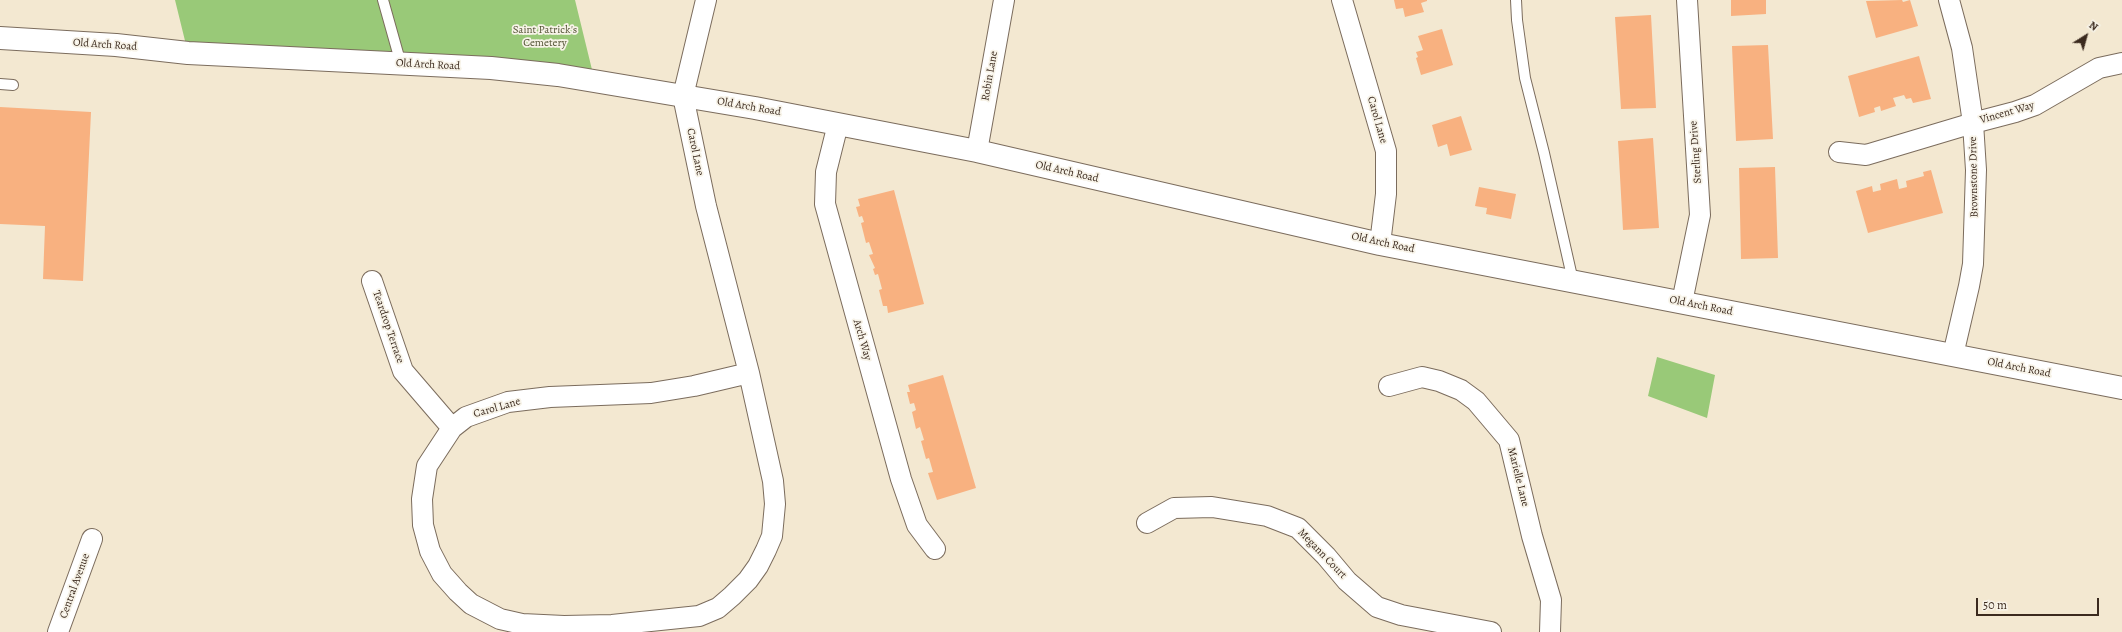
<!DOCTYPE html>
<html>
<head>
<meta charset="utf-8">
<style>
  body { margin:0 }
  #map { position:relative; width:2122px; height:632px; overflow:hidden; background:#f3e8d1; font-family:Alegreya,serif }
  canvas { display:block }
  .north { position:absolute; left:2066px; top:16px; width:40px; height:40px; -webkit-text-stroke:3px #f7f3e8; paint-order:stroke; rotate:37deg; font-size:11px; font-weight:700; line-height:16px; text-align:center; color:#3b2a1e }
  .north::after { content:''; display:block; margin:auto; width:14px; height:18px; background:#3b2a1e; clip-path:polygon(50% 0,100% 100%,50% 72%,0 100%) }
  .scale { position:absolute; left:1976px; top:598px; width:123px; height:18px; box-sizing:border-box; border:2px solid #3b2a1e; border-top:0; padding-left:5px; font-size:12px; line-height:14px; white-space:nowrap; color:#3b2a1e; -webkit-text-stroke:3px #f7f3e8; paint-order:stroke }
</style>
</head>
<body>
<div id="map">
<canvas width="2122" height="632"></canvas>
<div class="north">N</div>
<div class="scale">50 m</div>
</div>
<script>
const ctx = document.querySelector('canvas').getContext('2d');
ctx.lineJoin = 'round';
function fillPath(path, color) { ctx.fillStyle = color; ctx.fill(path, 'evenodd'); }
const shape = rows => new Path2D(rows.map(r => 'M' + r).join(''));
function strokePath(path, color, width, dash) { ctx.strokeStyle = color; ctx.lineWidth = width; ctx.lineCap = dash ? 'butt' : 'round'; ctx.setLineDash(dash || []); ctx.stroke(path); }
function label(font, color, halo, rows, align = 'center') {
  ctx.font = font + ' Alegreya,serif'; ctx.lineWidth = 3.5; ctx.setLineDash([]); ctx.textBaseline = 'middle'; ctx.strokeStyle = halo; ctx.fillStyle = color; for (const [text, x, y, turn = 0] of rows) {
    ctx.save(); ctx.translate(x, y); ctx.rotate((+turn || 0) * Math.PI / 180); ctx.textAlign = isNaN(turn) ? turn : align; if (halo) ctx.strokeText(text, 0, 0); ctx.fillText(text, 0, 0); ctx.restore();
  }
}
const green = shape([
  [175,0,575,0,595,82,188,53],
  [1657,357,1715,375,1707,418,1648,396]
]);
const building = shape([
  [1394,0,1427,0,1427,1,1421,3,1424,12,1405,17,1403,8,1396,9],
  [1731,0,1766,0,1766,14,1731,16],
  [1902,0,1903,2,1910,0,1918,26,1876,38,1866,1],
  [1651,15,1656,108,1621,109,1615,17],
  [1442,29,1453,65,1421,75,1416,58,1418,57,1416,52,1423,50,1418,36],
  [1768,45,1773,139,1736,141,1732,46],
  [1919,56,1931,99,1913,103,1911,98,1906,99,1904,95,1893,98,1896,106,1881,111,1880,106,1874,108,1875,112,1859,117,1848,76],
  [0,107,91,112,83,281,43,279,45,226,0,224],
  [1461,116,1472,150,1450,156,1447,144,1438,147,1432,125],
  [1653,138,1659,228,1623,230,1618,141],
  [1775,167,1778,258,1741,259,1739,168],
  [1931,170,1943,213,1868,233,1856,191,1872,186,1873,192,1881,190,1880,184,1897,179,1899,189,1907,187,1906,181,1924,176,1923,172],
  [1479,187,1516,194,1511,219,1486,214,1487,208,1475,206],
  [894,190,924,304,888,313,887,306,883,306,879,290,882,289,878,274,875,275,873,269,875,268,869,255,873,254,869,242,866,243,861,223,864,222,862,216,859,217,856,207,860,206,858,199],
  [943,375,976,488,937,500,928,473,933,472,929,458,926,459,921,441,924,440,920,427,916,429,912,412,916,410,914,403,910,404,907,392,910,392,908,385]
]);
const service = shape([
  [383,0,401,64],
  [1516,0,1517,20,1525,78,1544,153,1573,281],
  [0,84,13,85]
]);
const minor = shape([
  [706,0,683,96,706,206,749,373,773,481,775,504,772,536,766,550,758,566,748,580,732,596,718,608,699,616,612,625,564,626,522,624,500,619,471,604,458,592,442,574,430,551,423,525,422,499,427,466,452,428,466,417,508,402,550,397,651,393,694,386,749,373],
  [1342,0,1386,151,1386,194,1380,244],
  [1949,0,1962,48,1973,123,1976,170,1973,264,1969,286,1953,355],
  [838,124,826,172,825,204,901,479,917,525,935,549],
  [977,151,1004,0],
  [1839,152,1866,155,1973,123,2015,112,2035,105,2099,68,2122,63],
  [372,281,403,371,452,428],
  [1682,302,1700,215,1687,0],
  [1389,386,1422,377,1439,381,1461,390,1476,401,1509,440,1532,536,1551,600,1550,632],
  [1147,523,1174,508,1212,507,1267,516,1298,528,1326,556,1347,581,1377,607,1401,615,1491,632],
  [58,632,92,539]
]);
const tertiary = shape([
  [0,38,116,45,188,53,491,68,558,75,755,108,977,151,1380,244,2122,388]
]);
const parkNames = [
  ["Saint Patrick's",545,30],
  ["Cemetery",545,43]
];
const streetNames = [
  ["Old Arch Road",105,45,4],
  ["Old Arch Road",428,65,3],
  ["Robin Lane",990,76,-80],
  ["Old Arch Road",749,107,10],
  ["Vincent Way",2007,113,-16],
  ["Carol Lane",1377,120,74],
  ["Carol Lane",695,152,78],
  ["Sterling Drive",1696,152,-94],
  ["Old Arch Road",1067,172,13],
  ["Brownstone Drive",1974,177,-91],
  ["Old Arch Road",1383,243,12],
  ["Old Arch Road",1701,306,11],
  ["Teardrop Terrace",388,327,71],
  ["Arch Way",862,340,74],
  ["Old Arch Road",2019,368,11],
  ["Carol Lane",497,408,-16],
  ["Marielle Lane",1518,477,76],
  ["Megann Court",1322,554,46],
  ["Central Avenue",75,586,-70]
];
fillPath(green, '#99c978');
fillPath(building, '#f8b180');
strokePath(service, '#7b6c5d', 12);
strokePath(minor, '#7b6c5d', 22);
strokePath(tertiary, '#7b6c5d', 24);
strokePath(service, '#fff', 10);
strokePath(minor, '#fff', 20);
strokePath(tertiary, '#fff', 22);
label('11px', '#525234', '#f7f3e8', parkNames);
label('11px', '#3b2a1e', '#f7f3e8', streetNames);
</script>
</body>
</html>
